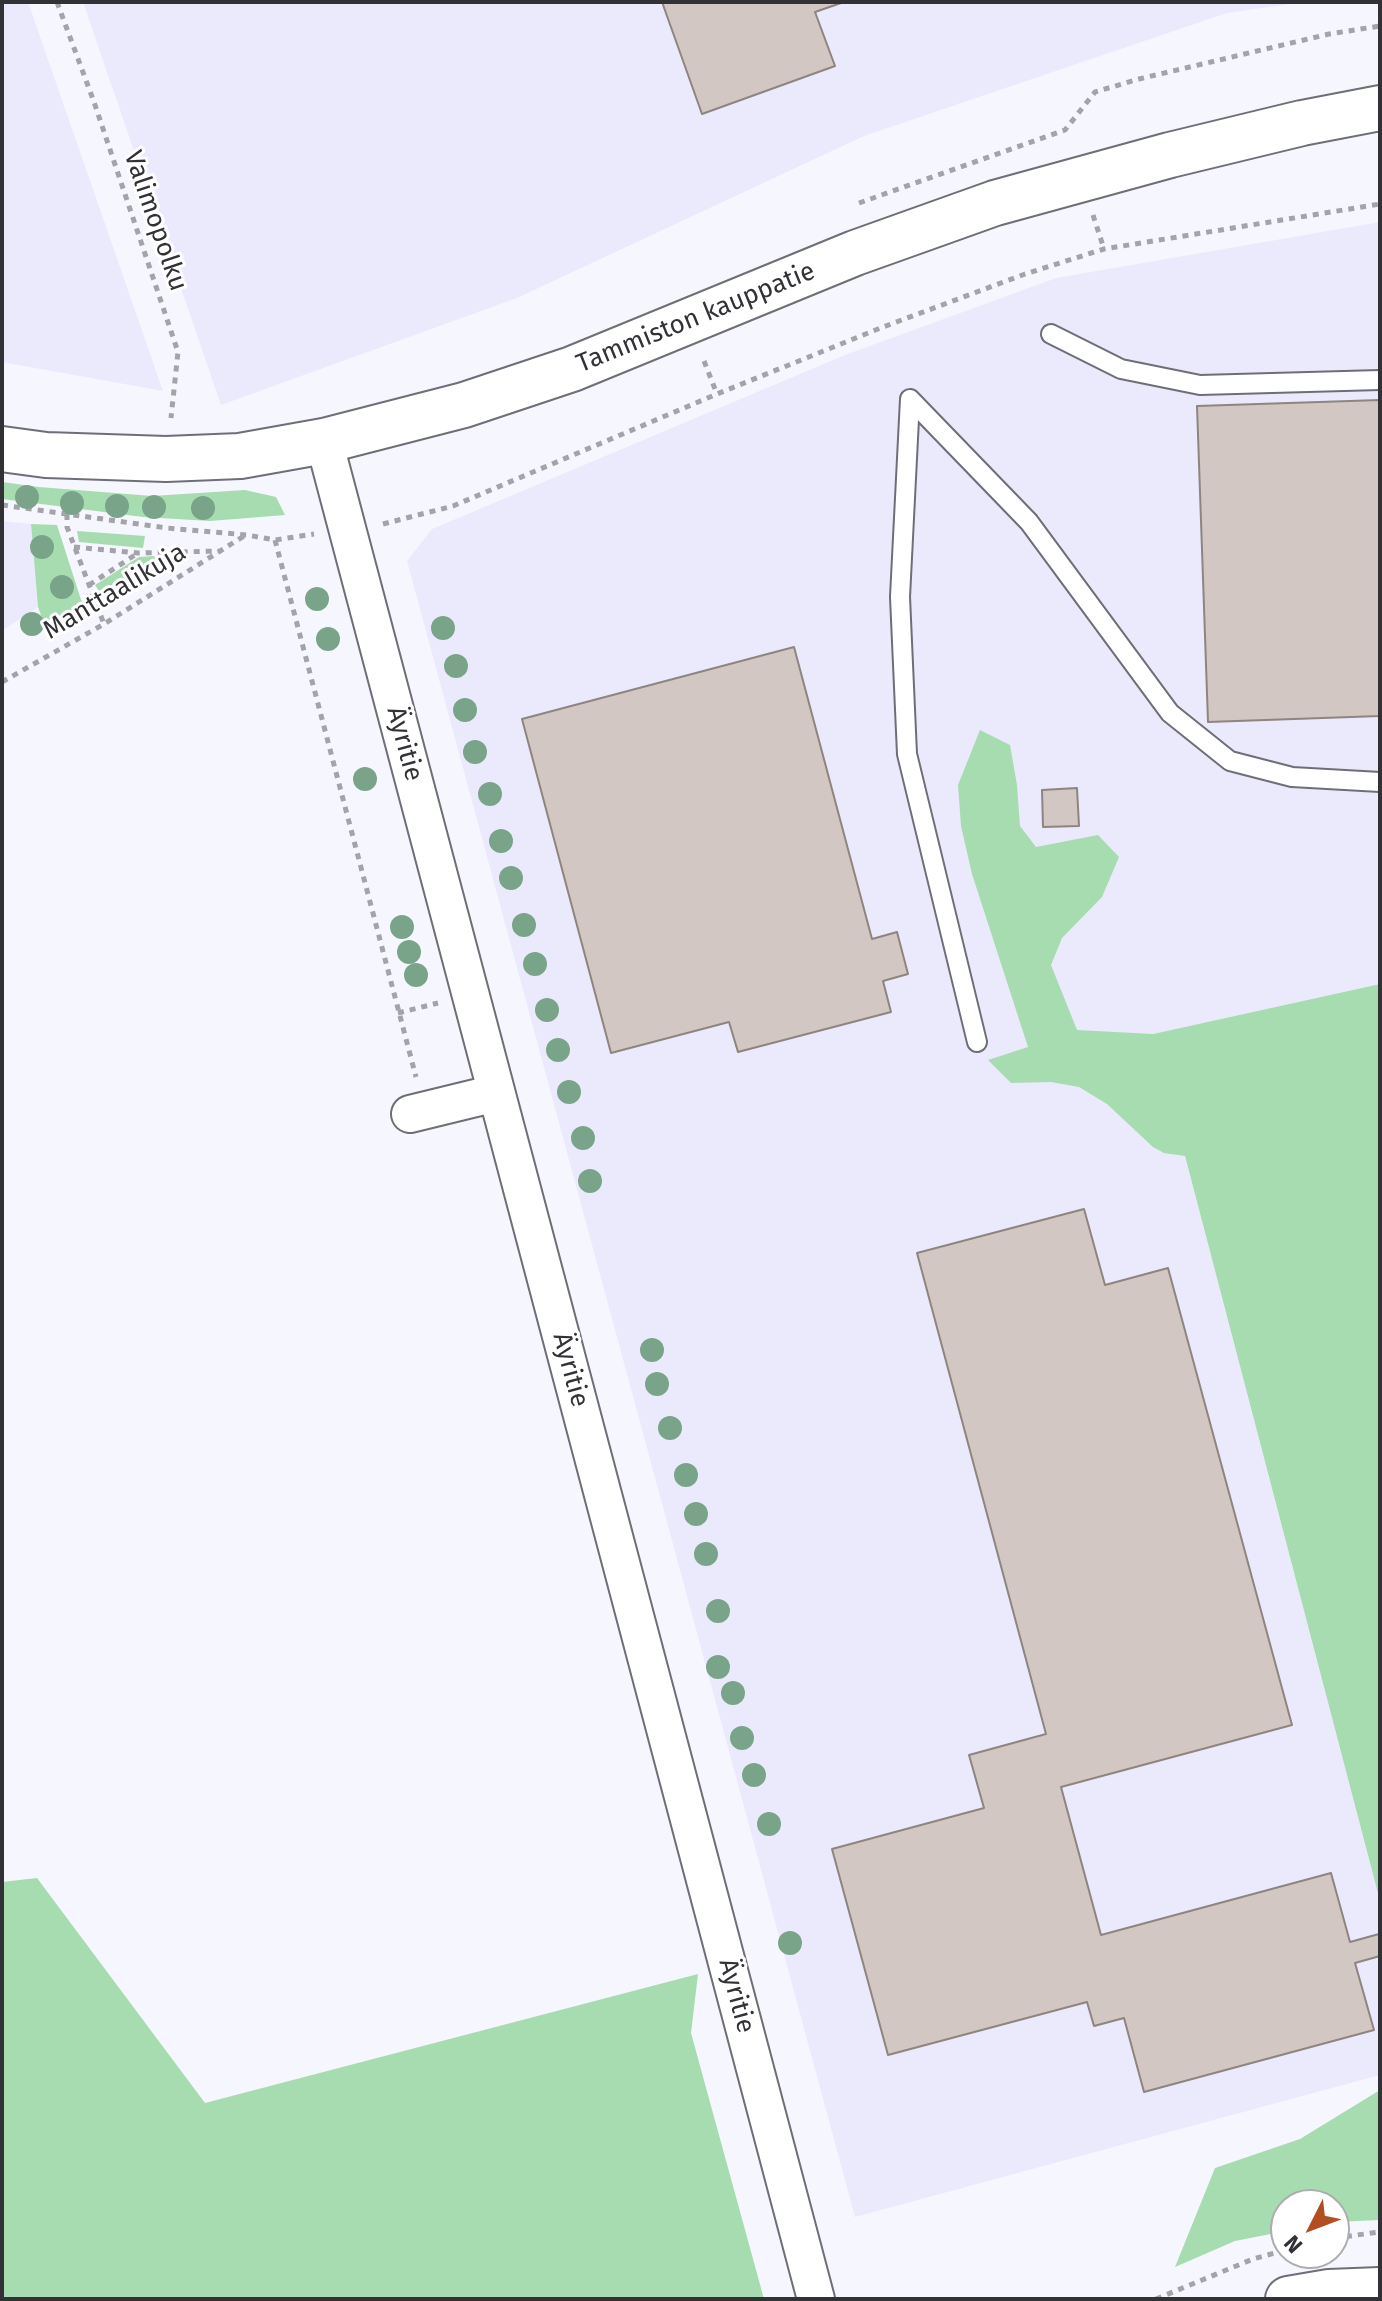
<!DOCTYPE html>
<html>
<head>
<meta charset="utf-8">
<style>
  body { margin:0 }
  #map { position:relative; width:1382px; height:2301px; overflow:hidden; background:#f6f6fe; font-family:"Fira Sans",sans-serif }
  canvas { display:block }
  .frame { position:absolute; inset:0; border:4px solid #323236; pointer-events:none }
  .north { position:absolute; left:1270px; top:2189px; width:80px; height:80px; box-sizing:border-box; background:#fff; border:2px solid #adadaf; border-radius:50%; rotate:228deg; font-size:22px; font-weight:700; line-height:32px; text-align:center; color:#323236 }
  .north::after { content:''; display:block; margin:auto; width:28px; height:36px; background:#b34e20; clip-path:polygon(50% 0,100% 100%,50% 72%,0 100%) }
</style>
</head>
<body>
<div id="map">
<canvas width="1382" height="2301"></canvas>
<div class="frame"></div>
<div class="north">N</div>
</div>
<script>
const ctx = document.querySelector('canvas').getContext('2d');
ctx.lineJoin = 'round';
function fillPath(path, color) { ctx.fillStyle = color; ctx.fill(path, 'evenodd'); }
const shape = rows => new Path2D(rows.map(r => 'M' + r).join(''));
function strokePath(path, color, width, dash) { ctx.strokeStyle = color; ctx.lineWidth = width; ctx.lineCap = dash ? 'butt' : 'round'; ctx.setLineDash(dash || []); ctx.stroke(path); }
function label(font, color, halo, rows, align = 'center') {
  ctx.font = font + ' "Fira Sans",sans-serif'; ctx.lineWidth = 6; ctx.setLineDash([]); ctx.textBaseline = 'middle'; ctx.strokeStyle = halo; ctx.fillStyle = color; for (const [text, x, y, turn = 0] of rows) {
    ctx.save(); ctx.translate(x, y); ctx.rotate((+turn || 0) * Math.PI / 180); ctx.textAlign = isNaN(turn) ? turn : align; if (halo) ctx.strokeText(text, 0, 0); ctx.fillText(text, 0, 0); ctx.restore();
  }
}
const built = shape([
  [2,2,28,2,163,391,2,362],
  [83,2,1304,2,1227,13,864,136,517,298,221,405],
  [1380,222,1380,984,1153,1034,1380,1901,1380,2075,855,2217,407,561,432,529,845,355,1056,278],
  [2,521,31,524,38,607,2,631]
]);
const green = shape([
  [2,482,39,487,152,496,245,490,276,497,285,515,210,521,143,517,2,499],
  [31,524,57,525,84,609,47,632,38,607],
  [77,531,145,536,143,548,79,542],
  [154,556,157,560,103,597,95,585,139,557],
  [980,730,1010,745,1017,785,1020,826,1036,847,1098,835,1119,857,1102,897,1062,938,1051,965,1077,1030,1153,1034,1380,984,1380,1901,1185,1156,1164,1153,1153,1147,1107,1104,1079,1087,1051,1082,1011,1083,988,1060,1028,1047,972,874,961,826,958,785],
  [37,1878,205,2103,698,1974,691,2033,764,2299,2,2299,2,1882],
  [1380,2090,1380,2220,1334,2222,1334,2205,1286,2205,1286,2231,1235,2241,1175,2267,1215,2168,1300,2139]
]);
const building = shape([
  [662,2,844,2,815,12,835,66,702,114,662,2],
  [1380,400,1380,716,1208,722,1197,406,1380,400],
  [794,647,872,939,897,932,908,974,883,981,891,1012,738,1052,729,1022,611,1053,522,719,794,647],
  [1077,788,1079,826,1043,827,1042,790,1077,788],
  [1084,1209,1105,1285,1168,1268,1292,1725,1061,1787,1101,1935,1331,1873,1350,1942,1379,1934,1380,1938,1380,1956,1355,1963,1374,2030,1144,2092,1124,2018,1094,2026,1087,2002,888,2055,832,1849,984,1808,969,1755,1046,1734,917,1253,1084,1209]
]);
const path = shape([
  [57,2,94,102,178,352,171,418],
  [859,203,1065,130,1095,92,1139,79,1329,34,1380,26],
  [1093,215,1104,249],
  [704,361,717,394],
  [2,505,167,528,247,535,275,540,314,534],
  [67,514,67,527,104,624],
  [383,524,453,506,717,394,883,327,1025,274,1104,249,1380,204],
  [275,540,416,1077],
  [74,547,138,553,219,551],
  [89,585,138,553],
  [2,682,104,624,244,536],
  [398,1013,438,1003],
  [1334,2238,1380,2232],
  [1156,2299,1253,2259,1286,2250]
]);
const lane = shape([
  [1051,334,1121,369,1200,385,1380,380],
  [910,399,900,597,907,754,977,1042],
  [910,399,1029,522,1170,713,1230,761,1292,777,1380,782]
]);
const street = shape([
  [324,441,816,2299],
  [410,1114,496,1093]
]);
const secondary = shape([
  [2,449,46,455,166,459,240,456,324,441,464,405,572,369,855,253,995,203,1170,155,1302,123,1380,108],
  [1288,2299,1329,2292,1380,2290]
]);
const trees = [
  [27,497],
  [72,503],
  [117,506],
  [154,507],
  [203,508],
  [42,547],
  [62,587],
  [317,599],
  [32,624],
  [443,628],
  [328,639],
  [456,666],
  [465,710],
  [475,752],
  [365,779],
  [490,794],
  [501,841],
  [511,878],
  [524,925],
  [402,927],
  [409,952],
  [535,964],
  [416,975],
  [547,1010],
  [558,1050],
  [569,1092],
  [583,1138],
  [590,1181],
  [652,1350],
  [657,1384],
  [670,1428],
  [686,1475],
  [696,1514],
  [706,1554],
  [718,1611],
  [718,1667],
  [733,1693],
  [742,1738],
  [754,1775],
  [769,1824],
  [790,1943]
];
const streetNames = [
  ["Valimopolku",155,221,71],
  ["Tammiston kauppatie",696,318,-22],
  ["Manttaalikuja",115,592,-31],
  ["Äyritie",404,744,75],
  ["Äyritie",570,1370,75],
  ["Äyritie",736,1996,75]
];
fillPath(built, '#ebeafc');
fillPath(green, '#a7dcb0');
fillPath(building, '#d2c7c3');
strokePath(building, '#8e8480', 2);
strokePath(lane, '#6e6e77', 22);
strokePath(street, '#6e6e77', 40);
strokePath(secondary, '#6e6e77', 48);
strokePath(path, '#a3a3a9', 5, [6, 6]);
strokePath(lane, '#fff', 18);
strokePath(street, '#fff', 36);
strokePath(secondary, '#fff', 44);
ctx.fillStyle = '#7aa48a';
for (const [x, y] of trees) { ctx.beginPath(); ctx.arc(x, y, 12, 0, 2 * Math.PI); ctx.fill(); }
label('26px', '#323236', '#fff', streetNames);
</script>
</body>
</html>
